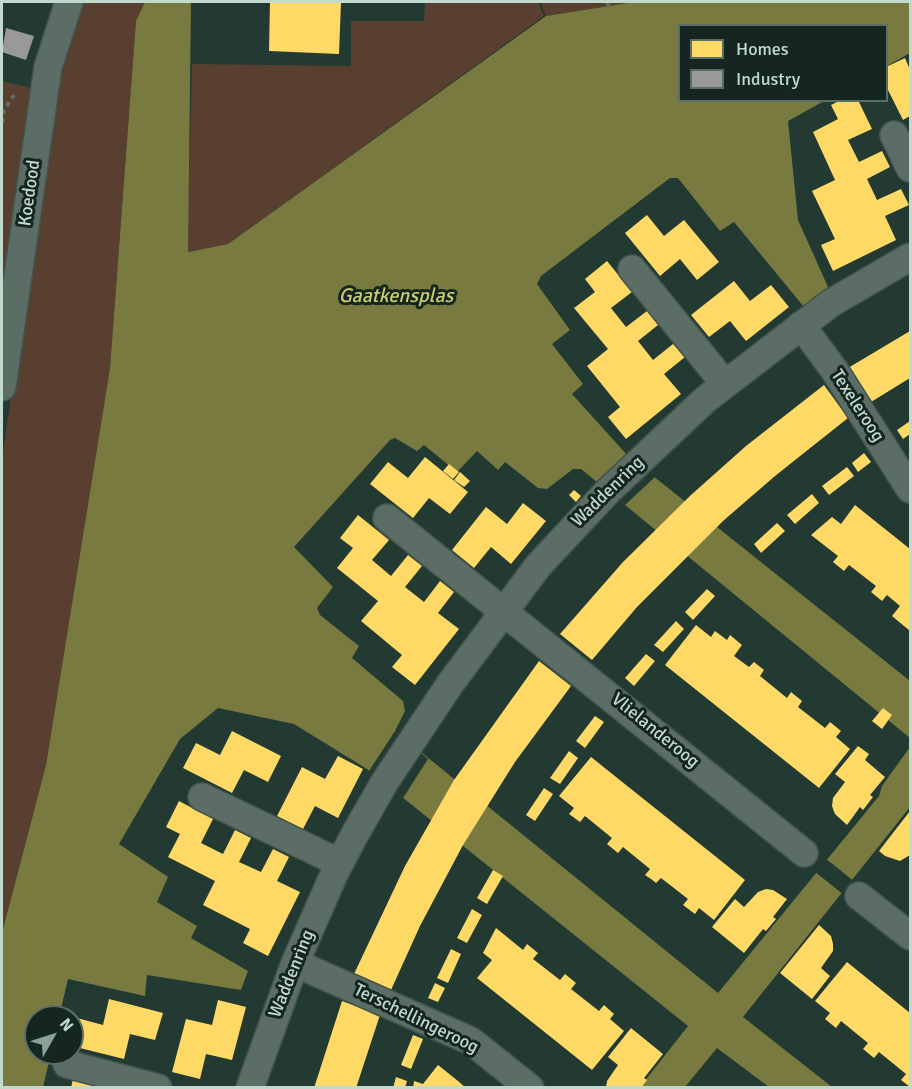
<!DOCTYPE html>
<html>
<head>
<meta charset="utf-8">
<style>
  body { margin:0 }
  #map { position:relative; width:912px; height:1089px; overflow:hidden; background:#223a32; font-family:Signika,sans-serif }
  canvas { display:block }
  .frame { position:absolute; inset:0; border:3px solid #c2d9ce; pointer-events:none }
  .legend { position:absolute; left:678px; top:24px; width:210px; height:78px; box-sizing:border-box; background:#14261f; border:2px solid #5a6e65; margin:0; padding:8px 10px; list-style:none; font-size:18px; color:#c2d9ce }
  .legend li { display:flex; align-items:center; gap:12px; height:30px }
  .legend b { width:30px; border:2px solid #5a6e65 }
  .north { position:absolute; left:24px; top:1005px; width:60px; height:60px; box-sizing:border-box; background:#14261f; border:2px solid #5a6e65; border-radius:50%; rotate:51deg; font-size:16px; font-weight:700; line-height:24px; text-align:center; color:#c2d9ce }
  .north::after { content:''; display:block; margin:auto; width:21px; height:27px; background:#8aa197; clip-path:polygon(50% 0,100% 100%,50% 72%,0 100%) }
</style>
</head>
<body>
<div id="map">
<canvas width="912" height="1089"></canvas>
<div class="frame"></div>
<ul class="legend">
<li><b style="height:16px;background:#ffd966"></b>Homes</li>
<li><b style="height:16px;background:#999"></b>Industry</li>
</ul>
<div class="north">N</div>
</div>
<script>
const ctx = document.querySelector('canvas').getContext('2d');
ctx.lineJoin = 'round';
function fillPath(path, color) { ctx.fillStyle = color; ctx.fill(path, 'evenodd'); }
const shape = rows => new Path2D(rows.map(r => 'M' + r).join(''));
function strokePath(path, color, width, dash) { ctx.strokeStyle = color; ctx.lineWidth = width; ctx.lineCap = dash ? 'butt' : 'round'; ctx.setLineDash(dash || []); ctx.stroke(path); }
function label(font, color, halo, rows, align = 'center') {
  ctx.font = font + ' Signika,sans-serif'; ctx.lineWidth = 6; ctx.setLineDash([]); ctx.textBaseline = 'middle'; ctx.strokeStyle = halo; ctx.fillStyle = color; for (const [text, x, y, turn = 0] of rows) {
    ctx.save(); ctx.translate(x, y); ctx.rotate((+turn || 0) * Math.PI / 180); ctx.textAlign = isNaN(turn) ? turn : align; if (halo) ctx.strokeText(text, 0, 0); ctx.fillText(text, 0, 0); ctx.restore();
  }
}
const green = shape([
  [81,2,145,2,136,21,110,368,46,765,2,933,2,460,54,90],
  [425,2,538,2,544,16,228,244,187,252,192,64,351,66,351,21,424,21],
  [540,2,633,2,546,16],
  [2,81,32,88,2,306]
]);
const water = shape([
  [145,2,191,2,188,252,228,244,546,16,634,2,910,2,910,53,887,66,886,26,680,26,680,100,824,101,788,121,798,220,828,287,804,307,734,222,720,231,678,178,670,178,541,276,537,284,570,330,552,344,583,384,572,394,628,456,910,681,910,738,581,469,573,469,547,489,538,488,505,462,498,470,477,451,457,472,424,445,417,451,395,438,390,440,294,547,333,587,317,608,320,615,359,646,352,658,403,701,405,711,395,731,718,993,879,796,882,786,910,747,910,807,743,1017,832,1087,769,1087,717,1048,685,1087,640,1087,688,1026,367,769,294,724,218,708,180,739,119,844,168,877,157,902,197,926,191,938,248,971,241,990,147,975,145,996,68,979,59,1017,36,1017,36,1053,51,1053,43,1087,2,1088,2,933,46,765,110,368,136,21]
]);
const pier = shape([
  [628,456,655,477,625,505,598,483],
  [395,731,428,759,403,798,369,771],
  [825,858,855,882,844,895,814,871]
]);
const homes = shape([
  [270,2,341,2,339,54,269,51],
  [905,58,910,70,910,116,903,120,886,86,886,67],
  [841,100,858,100,872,129,848,140,859,162,882,151,890,167,867,179,877,200,901,189,909,205,885,216,896,240,833,271,821,245,835,239,812,191,835,180,813,132,838,119,831,105],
  [647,215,664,236,684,220,719,262,697,280,680,259,660,276,625,233],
  [607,261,632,292,611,308,626,327,647,311,658,325,638,341,653,360,673,344,685,357,664,374,681,394,626,439,608,417,620,407,587,366,608,349,574,308,595,292,585,279],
  [734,281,750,301,771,285,789,307,746,341,730,321,709,337,691,315],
  [910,331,910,378,871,402,848,368],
  [824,385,848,418,775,476,723,521,637,607,592,660,560,634,623,562,691,495,746,446],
  [910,421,910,434,903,439,897,430],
  [864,453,871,462,858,472,852,463],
  [425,457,468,492,450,514,429,498,413,518,370,484,388,462,408,478],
  [449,464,459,472,453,479,443,471],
  [847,467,854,476,829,495,822,486],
  [460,472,470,481,464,487,454,480],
  [574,490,581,496,576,502,569,495],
  [812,494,819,503,795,524,787,515],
  [523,503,546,521,511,564,491,547,474,568,452,550,486,507,507,524],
  [855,505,910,549,910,631,892,616,900,606,887,595,882,601,871,592,876,586,849,565,844,571,833,562,838,556,811,535,832,517,841,524],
  [358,515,389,540,372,560,391,576,408,555,422,566,405,587,424,602,440,581,454,592,438,613,459,629,415,685,392,667,402,655,361,621,378,601,337,568,353,548,340,538],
  [777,523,785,531,761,553,754,544],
  [707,589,715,596,693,620,685,612],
  [676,621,684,629,663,652,654,645],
  [696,625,711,637,715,631,727,640,730,635,742,645,734,656,749,667,754,662,764,670,760,676,787,698,791,692,802,701,798,707,825,728,830,722,841,731,836,737,850,749,819,788,665,665],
  [646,654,655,661,634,686,625,678],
  [539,661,571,686,515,762,463,845,420,926,391,990,354,974,405,866,454,780],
  [883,708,892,715,882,729,872,721],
  [595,716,604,722,585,748,576,741],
  [232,731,281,756,268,782,244,770,232,793,183,768,196,743,220,755],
  [858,746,869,754,865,760,885,777,870,795,873,797,863,810,860,807,847,825,835,814,832,806,833,798,845,782,835,774],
  [569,751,578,758,560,784,550,778],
  [338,756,363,769,338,818,315,806,303,829,277,816,302,767,325,779],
  [591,757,745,880,714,920,699,908,695,914,683,905,688,899,661,878,656,883,651,879,645,875,650,869,623,847,618,853,607,844,612,838,585,816,580,822,569,814,574,808,559,796],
  [544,788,553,794,535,821,526,815],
  [179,801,213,819,201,843,223,854,235,830,251,838,239,862,261,872,273,849,289,857,277,881,300,892,268,956,243,943,250,929,203,905,215,881,168,857,180,834,166,827],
  [910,811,910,855,900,861,885,856,879,851],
  [493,870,503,876,487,904,477,898],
  [766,889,773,890,787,899,773,917,776,919,766,931,763,929,744,953,712,927,735,899,744,907,758,892],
  [472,909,482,915,467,943,457,938],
  [819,925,831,936,833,944,833,951,821,968,830,976,812,999,780,973],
  [496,928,523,950,527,944,538,953,533,959,560,980,565,974,576,983,571,989,599,1011,604,1005,614,1014,610,1019,624,1031,592,1070,477,978,492,960,483,953],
  [451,949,461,954,448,983,437,978],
  [847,962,910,1013,910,1087,901,1080,906,1074,879,1052,874,1058,863,1049,868,1043,841,1021,836,1028,825,1019,830,1013,815,1001],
  [435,983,445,988,438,1002,428,998],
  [109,999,163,1013,155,1040,130,1034,124,1059,72,1046,77,1018,103,1025],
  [218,1000,246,1007,232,1060,206,1054,200,1079,172,1072,186,1019,212,1025],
  [342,1001,380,1015,356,1088,314,1088],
  [631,1028,663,1054,644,1078,647,1080,641,1088,606,1088,607,1081,618,1065,608,1057],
  [413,1035,423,1039,411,1069,401,1065],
  [438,1065,458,1081,466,1088,413,1088,414,1081,423,1084],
  [396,1077,407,1081,405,1088,393,1088],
  [73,1079,102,1087,102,1088,71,1088]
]);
const industry = shape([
  [6,28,34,36,26,60,2,52]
]);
const path = shape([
  [607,2,610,9],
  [2,123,4,110,14,95]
]);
const street = shape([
  [894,135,910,168],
  [632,269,725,384],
  [801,325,835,371,910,489],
  [2,387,48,67,69,2],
  [387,518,804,853],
  [202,797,340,863],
  [859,896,910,936],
  [295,963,471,1041,530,1088],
  [67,1064,158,1088],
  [250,1088,295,963,335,872,355,834,384,783,450,684,538,566,608,491,706,399,831,303,910,257]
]);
const streetNames = [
  ["Koedood",30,193,-82],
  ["Texeleroog",857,406,57],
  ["Waddenring",608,492,-44],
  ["Vlielanderoog",655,731,39],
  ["Waddenring",292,974,-68],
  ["Terschellingeroog",416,1019,26]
];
const waterNames = [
  ["Gaatkensplas",396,297]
];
fillPath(green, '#583f30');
fillPath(water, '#797a3f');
fillPath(pier, '#223a32');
fillPath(homes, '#ffd966');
fillPath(industry, '#999');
strokePath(street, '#42554d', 30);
strokePath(path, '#5f6f68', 4, [4.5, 4.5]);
strokePath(street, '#5c6d66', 27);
label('18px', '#c2d9ce', '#14261f', streetNames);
label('italic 20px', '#cdca6d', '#14261f', waterNames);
</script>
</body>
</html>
